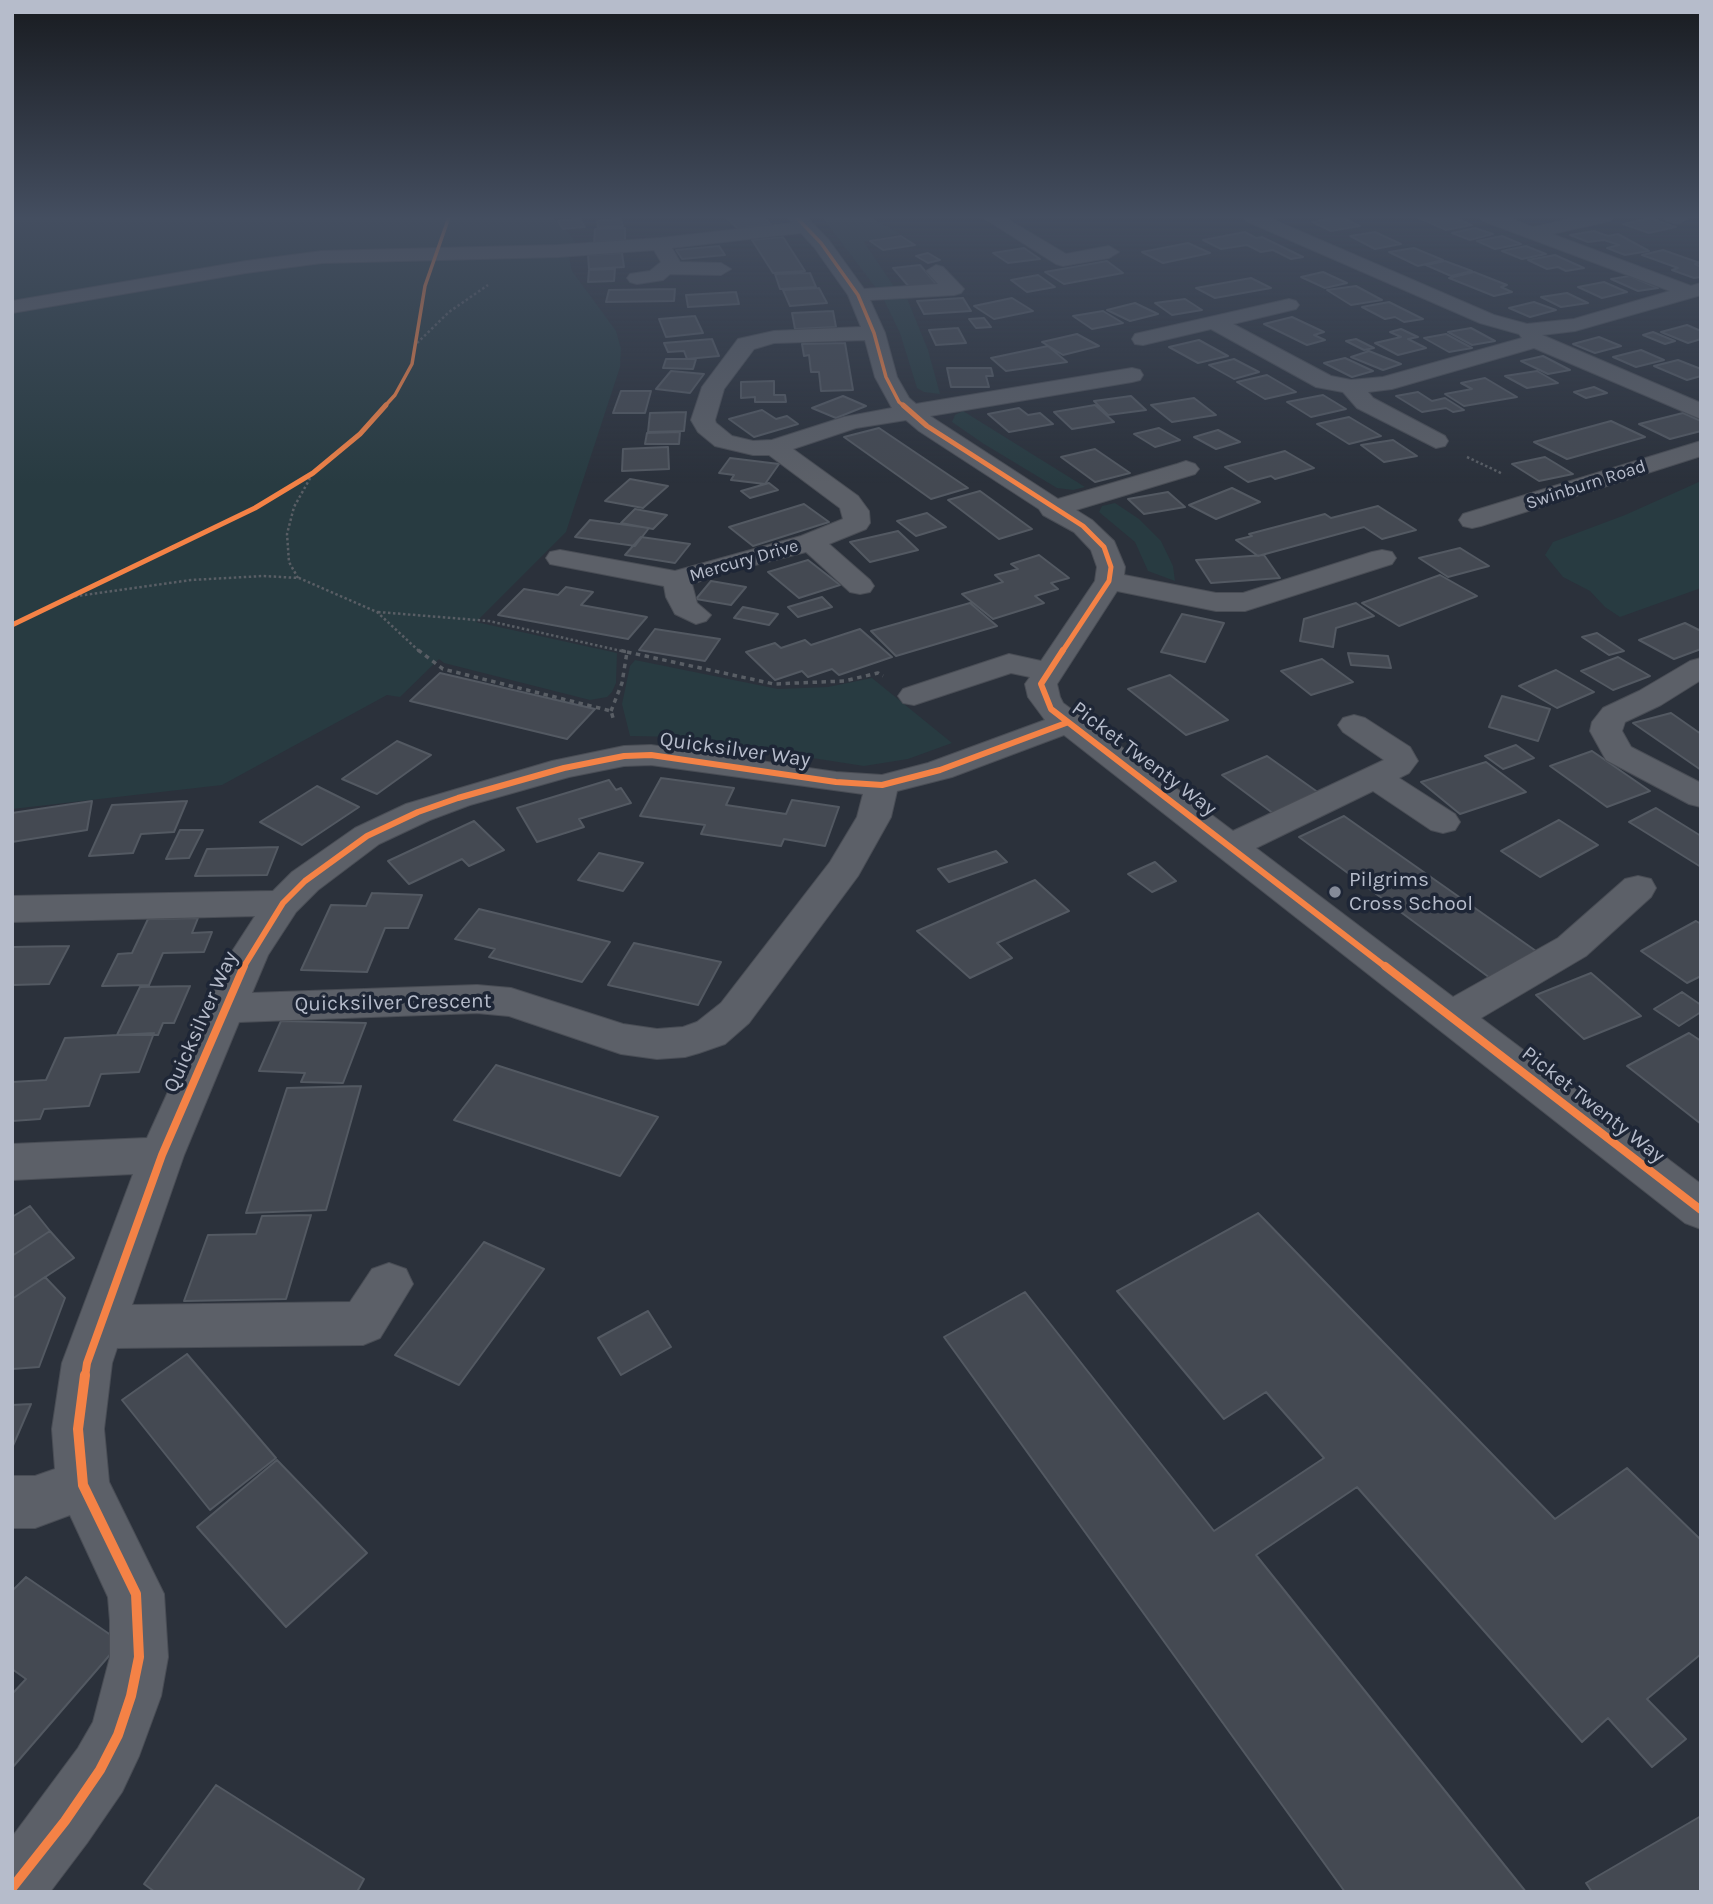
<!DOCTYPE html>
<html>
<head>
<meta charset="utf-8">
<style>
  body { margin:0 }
  #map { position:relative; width:1713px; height:1904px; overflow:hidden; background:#2b313b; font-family:Karla,sans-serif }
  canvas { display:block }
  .frame { position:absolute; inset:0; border:14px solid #b6bccb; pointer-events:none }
</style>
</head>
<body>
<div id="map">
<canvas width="1713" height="1904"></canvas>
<div class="frame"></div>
</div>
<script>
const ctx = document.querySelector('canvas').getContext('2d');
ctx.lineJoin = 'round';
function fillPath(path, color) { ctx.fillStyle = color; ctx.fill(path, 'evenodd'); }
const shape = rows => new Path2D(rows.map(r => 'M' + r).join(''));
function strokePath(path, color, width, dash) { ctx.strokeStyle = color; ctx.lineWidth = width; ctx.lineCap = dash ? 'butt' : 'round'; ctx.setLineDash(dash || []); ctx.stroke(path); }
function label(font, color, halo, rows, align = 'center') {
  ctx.font = font + ' Karla,sans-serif'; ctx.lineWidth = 7; ctx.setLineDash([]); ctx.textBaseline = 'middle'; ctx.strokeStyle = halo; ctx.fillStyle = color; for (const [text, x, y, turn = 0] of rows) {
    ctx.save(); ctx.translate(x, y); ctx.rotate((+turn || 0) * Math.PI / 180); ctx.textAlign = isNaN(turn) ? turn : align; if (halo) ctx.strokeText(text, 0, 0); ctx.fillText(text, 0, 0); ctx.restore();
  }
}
const green = shape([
  [12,217,552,217,569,233,577,245,569,256,572,271,616,331,621,349,620,367,566,532,476,622,617,653,616,683,612,692,607,697,590,700,444,663,439,659,400,697,387,695,222,785,12,809],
  [822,217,870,217,901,234,864,242,897,291,879,292],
  [906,296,928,350,940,394,924,392,917,388,900,333,883,298],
  [963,411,1000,434,1085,487,1073,490,1057,488,984,444,952,422,955,415],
  [1701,481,1701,588,1620,617,1605,607,1590,591,1563,577,1545,555,1553,542,1625,515],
  [1115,503,1139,519,1161,541,1173,566,1175,581,1148,571,1135,542,1099,512,1102,506],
  [635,660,778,689,828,687,872,678,952,743,908,759,864,766,677,737,630,736,622,704,630,666]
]);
const building = shape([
  [731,217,763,217,771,224,738,229,727,218,731,217],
  [1341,217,1360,226,1331,231,1312,222,1341,217],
  [1453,217,1472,225,1446,230,1419,218,1453,217],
  [1650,218,1676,227,1649,233,1623,224,1650,218],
  [580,219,585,227,563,229,558,221,580,219],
  [621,219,623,226,598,228,597,221,621,219],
  [625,228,625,240,594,242,595,229,625,228],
  [1475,228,1493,234,1470,240,1452,233,1475,228],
  [1594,231,1608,236,1618,234,1649,251,1625,255,1607,248,1619,245,1604,240,1588,242,1570,235,1594,231],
  [1245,232,1256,238,1262,237,1303,257,1291,259,1273,250,1261,252,1247,245,1221,249,1203,240,1245,232],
  [1375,232,1401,244,1375,249,1350,236,1375,232],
  [901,236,915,245,883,250,870,241,901,236],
  [1502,236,1521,244,1495,249,1477,241,1502,236],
  [783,237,805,271,773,273,752,240,783,237],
  [1188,243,1210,253,1163,263,1142,252,1188,243],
  [719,246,725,255,682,259,676,250,719,246],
  [1526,246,1546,254,1522,259,1502,251,1526,246],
  [1024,248,1040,259,1008,263,993,253,1024,248],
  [1414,248,1443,260,1418,266,1389,252,1414,248],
  [1663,250,1700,263,1695,264,1701,267,1701,277,1694,278,1672,270,1678,268,1642,255,1663,250],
  [622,253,624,267,589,269,588,255,622,253],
  [928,253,940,260,928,263,916,256,928,253],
  [1555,255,1584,268,1566,271,1558,267,1547,269,1528,260,1555,255],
  [1107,261,1123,273,1064,284,1045,272,1107,261],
  [1445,261,1472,271,1451,276,1426,265,1445,261],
  [920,265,937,285,910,288,893,268,920,265],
  [615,269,614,281,588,282,589,270,615,269],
  [1323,272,1347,283,1325,288,1301,277,1323,272],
  [1474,272,1507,285,1501,287,1512,292,1494,296,1449,278,1474,272],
  [810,273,816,287,780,289,775,274,810,273],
  [1038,275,1055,287,1027,292,1011,280,1038,275],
  [1630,276,1658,288,1638,291,1611,279,1630,276],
  [1251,278,1271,288,1215,298,1196,288,1251,278],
  [1604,282,1627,292,1602,298,1578,287,1604,282],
  [1356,286,1382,300,1351,305,1327,290,1356,286],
  [819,288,827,303,790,306,783,290,819,288],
  [675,289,674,301,606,302,609,290,675,289],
  [736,292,739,304,688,307,686,295,736,292],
  [1567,293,1588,303,1561,307,1541,297,1567,293],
  [963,298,971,311,924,314,917,301,963,298],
  [1012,298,1033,311,994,319,974,306,1012,298],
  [1185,299,1202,310,1172,315,1155,303,1185,299],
  [1389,302,1423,319,1404,322,1395,317,1385,319,1362,307,1389,302],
  [1534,302,1556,310,1530,317,1509,308,1534,302],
  [1135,303,1158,314,1130,321,1107,310,1135,303],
  [833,311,836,327,795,329,792,313,833,311],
  [1103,311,1123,323,1092,329,1073,316,1103,311],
  [695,316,703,333,666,337,659,319,695,316],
  [1292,317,1324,332,1314,335,1325,340,1307,345,1264,324,1292,317],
  [984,318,991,327,976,328,969,319,984,318],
  [1687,325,1701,331,1701,339,1688,343,1661,332,1687,325],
  [958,328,966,343,936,345,929,330,958,328],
  [1471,328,1495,341,1472,345,1448,332,1471,328],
  [1401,329,1418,337,1408,339,1426,348,1398,355,1375,343,1401,337,1390,332,1401,329],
  [1653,332,1675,341,1665,344,1643,335,1653,332],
  [1077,334,1099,346,1063,355,1042,342,1077,334],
  [1446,334,1472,348,1449,352,1424,338,1446,334],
  [1599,337,1621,346,1595,353,1573,344,1599,337],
  [712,339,719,356,687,359,684,351,668,352,664,343,712,339],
  [1356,339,1374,348,1364,350,1346,341,1356,339],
  [1199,340,1228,356,1198,363,1169,347,1199,340],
  [845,343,853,390,821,391,819,372,811,372,809,355,804,356,802,344,845,343],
  [1048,346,1067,362,1006,371,991,358,1048,346],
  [1641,350,1664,360,1636,367,1613,357,1641,350],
  [1369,351,1401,364,1383,370,1351,357,1369,351],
  [1543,356,1570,370,1548,374,1521,361,1543,356],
  [1345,358,1373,371,1352,377,1324,363,1345,358],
  [666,359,696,359,693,369,663,368,666,359],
  [1234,359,1259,372,1234,379,1209,365,1234,359],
  [1678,360,1701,369,1701,376,1687,380,1654,366,1678,360],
  [947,368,991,368,993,376,986,376,989,387,951,387,947,368],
  [671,371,704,374,690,393,656,389,671,371],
  [1537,371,1558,383,1527,388,1505,376,1537,371],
  [1267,375,1296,392,1265,399,1237,382,1267,375],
  [1485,378,1517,397,1464,406,1445,394,1472,389,1461,383,1485,378],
  [774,381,774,395,785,395,786,402,755,402,755,397,741,398,741,382,774,381],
  [1594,387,1607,393,1586,398,1574,392,1594,387],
  [621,391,651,391,645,413,613,413,621,391],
  [1418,392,1432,401,1445,398,1464,410,1453,412,1446,408,1422,412,1396,396,1418,392],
  [1323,395,1346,409,1311,417,1287,402,1323,395],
  [843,396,866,406,836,418,812,408,843,396],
  [1131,396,1146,410,1108,415,1094,401,1131,396],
  [1194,398,1216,415,1172,422,1151,405,1194,398],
  [1095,405,1114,422,1072,429,1054,412,1095,405],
  [1019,408,1028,415,1040,413,1053,424,1009,432,988,414,1019,408],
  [762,410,776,419,787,416,798,424,754,437,729,419,762,410],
  [686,412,684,431,648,432,650,413,686,412],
  [1683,413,1701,421,1701,431,1670,439,1639,424,1683,413],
  [1349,417,1381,436,1349,444,1317,424,1349,417],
  [1611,421,1645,437,1567,459,1534,442,1611,421],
  [879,428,968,488,931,499,844,437,879,428],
  [1159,428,1180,440,1155,447,1134,434,1159,428],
  [1218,430,1240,442,1216,449,1194,437,1218,430],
  [680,432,679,444,645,444,647,433,680,432],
  [1393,440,1417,456,1384,462,1361,445,1393,440],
  [668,447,669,469,622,471,623,449,668,447],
  [1095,449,1130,473,1095,482,1061,457,1095,449],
  [1285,451,1314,468,1275,479,1271,476,1248,482,1225,467,1285,451],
  [1545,457,1573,474,1539,481,1512,464,1545,457],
  [730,458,779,464,765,484,731,480,734,475,719,473,730,458],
  [630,479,668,486,643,508,605,501,630,479],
  [769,483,778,490,750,498,741,491,769,483],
  [1232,488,1260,502,1216,519,1189,505,1232,488],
  [980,491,1032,529,999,539,948,500,980,491],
  [1168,492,1185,507,1144,514,1128,499,1168,492],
  [804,504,829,522,753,546,729,527,804,504],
  [1378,506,1416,530,1382,539,1364,527,1258,556,1236,540,1252,536,1249,534,1325,514,1331,518,1378,506],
  [635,509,667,515,653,529,621,523,635,509],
  [927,513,946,527,916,536,897,521,927,513],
  [590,520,649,528,635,546,575,537,590,520],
  [898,531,918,550,870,562,850,542,898,531],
  [641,537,690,544,675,563,625,555,641,537],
  [1460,548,1489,566,1448,577,1419,558,1460,548],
  [1039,555,1069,578,1051,583,1058,589,1035,596,1044,603,993,619,962,594,1003,582,995,575,1018,569,1011,564,1039,555],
  [1264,555,1280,578,1211,583,1196,560,1264,555],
  [808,560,840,585,799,598,768,572,808,560],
  [1440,575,1477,596,1399,626,1362,603,1440,575],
  [711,581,746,587,731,605,696,599,711,581],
  [566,587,593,592,581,605,647,617,628,639,498,615,524,589,558,595,566,587],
  [822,597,832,607,798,617,788,607,822,597],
  [970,603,997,626,896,656,871,631,970,603],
  [1356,603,1374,616,1336,628,1333,647,1300,641,1304,619,1356,603],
  [743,607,778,614,769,625,734,618,743,607],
  [1182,614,1224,623,1205,662,1161,652,1182,614],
  [1685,623,1701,631,1701,649,1674,659,1639,640,1685,623],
  [655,629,720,639,705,661,639,650,655,629],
  [860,629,892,657,839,675,832,669,808,677,802,671,775,680,746,652,775,643,781,648,805,640,811,645,860,629],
  [1597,633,1624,651,1609,655,1582,637,1597,633],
  [1348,653,1388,656,1391,668,1351,665,1348,653],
  [1618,657,1650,676,1613,690,1581,671,1618,657],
  [1322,659,1353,682,1311,695,1281,671,1322,659],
  [1556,670,1594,692,1557,708,1519,686,1556,670],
  [440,673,595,709,567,739,410,701,440,673],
  [1170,675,1228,720,1186,735,1128,689,1170,675],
  [1502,696,1550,709,1538,741,1489,727,1502,696],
  [1671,713,1701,734,1701,770,1633,723,1671,713],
  [397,741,431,755,377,794,342,779,397,741],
  [1516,745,1534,758,1503,769,1485,756,1516,745],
  [1592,751,1650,791,1607,807,1550,766,1592,751],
  [1267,756,1319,793,1274,814,1222,775,1267,756],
  [1486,762,1526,792,1460,814,1421,782,1486,762],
  [661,778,734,788,726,805,786,814,792,800,839,807,825,846,784,839,781,846,701,834,705,825,640,816,661,778],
  [609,780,616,790,621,788,631,803,579,819,584,827,537,842,517,808,609,780],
  [317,786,359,807,302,845,260,822,317,786],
  [92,801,87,830,12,842,12,813,92,801],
  [187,801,174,832,141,834,133,853,89,856,112,805,187,801],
  [1656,808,1701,836,1701,867,1629,822,1656,808],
  [1344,816,1536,951,1490,978,1299,837,1344,816],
  [1559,820,1598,845,1540,877,1501,851,1559,820],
  [474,821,504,850,469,866,462,859,409,884,388,861,474,821],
  [180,830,203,830,189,858,166,859,180,830],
  [278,847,267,875,195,876,207,849,278,847],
  [996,851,1007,862,949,882,938,869,996,851],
  [599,853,643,863,623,891,578,880,599,853],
  [1155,862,1176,881,1152,892,1128,874,1155,862],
  [1035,880,1069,911,997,943,1012,958,970,978,917,931,1035,880],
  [372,893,422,895,408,928,385,928,367,972,301,970,331,905,366,906,372,893],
  [479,909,520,919,610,942,582,982,489,957,495,949,455,939,479,909],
  [198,918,192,933,212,932,204,952,163,953,149,985,102,986,118,954,132,953,148,919,198,918],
  [1696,921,1701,924,1701,976,1687,983,1641,951,1696,921],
  [634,943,721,962,698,1005,608,985,634,943],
  [69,946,49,984,12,985,12,947,69,946],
  [1591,973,1641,1016,1584,1039,1536,995,1591,973],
  [190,986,174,1023,163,1023,158,1035,117,1035,140,987,190,986],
  [1682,992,1701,1005,1701,1012,1679,1026,1654,1009,1682,992],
  [281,1021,366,1023,343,1083,301,1082,305,1073,259,1071,281,1021],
  [154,1033,139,1072,101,1074,89,1106,44,1109,40,1119,12,1121,12,1082,46,1080,65,1038,154,1033],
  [1689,1033,1701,1041,1701,1124,1627,1066,1689,1033],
  [496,1065,658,1117,620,1176,454,1120,496,1065],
  [361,1086,326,1210,246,1213,287,1088,361,1086],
  [30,1206,50,1231,12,1256,12,1217,30,1206],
  [1258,1213,1555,1519,1627,1468,1701,1540,1701,1654,1647,1699,1686,1739,1652,1767,1608,1718,1582,1742,1357,1487,1256,1555,1526,1892,1345,1892,944,1337,1025,1292,1214,1531,1324,1458,1266,1392,1224,1419,1117,1291,1258,1213],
  [311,1215,286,1299,184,1301,208,1235,256,1234,262,1216,311,1215],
  [50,1231,74,1258,12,1299,12,1256,50,1231],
  [484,1242,544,1269,459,1385,395,1355,484,1242],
  [45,1277,65,1298,39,1367,12,1369,12,1299,45,1277],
  [648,1311,671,1347,621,1375,598,1338,648,1311],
  [187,1354,276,1458,210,1510,122,1400,187,1354],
  [31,1404,12,1448,12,1405,31,1404],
  [277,1460,367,1553,286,1627,197,1527,277,1460],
  [26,1577,121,1642,12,1768,12,1694,26,1679,12,1669,12,1591,26,1577],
  [216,1785,364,1879,357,1892,155,1892,144,1884,216,1785],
  [1701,1816,1701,1892,1592,1892,1586,1883,1701,1816]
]);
const pathFar1 = shape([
  [417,343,449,312,488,285],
  [1467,457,1503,474],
  [298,578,289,562,287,534,294,507,313,473],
  [70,597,191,580,263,576,299,578,377,612,420,652],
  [378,612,489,621,626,652]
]);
const path = shape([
  [418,650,443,669,611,711,614,721],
  [627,652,774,684,844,681,878,673,883,676],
  [611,711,622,683,627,652,619,650]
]);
const minor = shape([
  [787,217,806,217,828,239,864,289,938,284,926,271,936,265,943,267,964,289,961,293,954,295,870,300,885,333,897,377,909,398,916,404,1132,368,1140,370,1143,375,1140,380,1132,382,930,416,1058,499,1177,464,1186,461,1195,464,1199,469,1195,474,1076,510,1092,520,1114,541,1125,567,1124,575,1216,593,1243,593,1372,552,1382,550,1392,552,1396,558,1392,564,1245,611,1216,611,1117,591,1057,684,1060,697,1063,703,1233,831,1384,760,1343,732,1338,725,1343,718,1354,715,1365,718,1410,747,1418,761,1409,773,1399,778,1455,814,1460,822,1455,830,1443,833,1431,830,1373,791,1256,848,1453,997,1558,938,1625,879,1638,876,1651,879,1656,888,1651,897,1586,956,1481,1018,1701,1184,1701,1229,1685,1223,1064,735,952,777,897,791,891,817,858,876,749,1023,725,1044,699,1053,685,1057,657,1059,621,1054,509,1016,477,1013,239,1022,184,1155,132,1305,350,1302,372,1269,389,1263,406,1269,413,1284,380,1338,363,1345,117,1348,112,1363,104,1429,109,1482,164,1594,168,1657,161,1696,139,1756,122,1792,87,1843,50,1892,12,1892,12,1837,78,1748,93,1722,110,1657,110,1621,108,1597,70,1515,35,1528,12,1528,12,1476,35,1476,55,1469,52,1429,62,1363,133,1174,12,1180,12,1144,147,1138,231,953,255,916,12,922,12,896,273,891,292,872,355,828,406,804,552,761,624,746,651,745,836,772,882,775,928,763,1045,720,1028,697,1025,684,1030,677,1011,673,914,705,903,703,898,696,903,689,1009,654,1041,661,1095,581,1097,567,1091,550,1074,532,1043,515,1039,509,919,431,906,420,856,428,793,449,858,496,869,511,870,523,866,529,829,544,870,580,874,586,870,592,860,594,850,592,806,552,720,574,692,584,697,603,711,615,706,621,696,624,675,614,666,597,664,586,550,564,546,558,550,552,560,550,675,571,801,536,843,519,840,508,769,455,753,455,715,446,698,432,691,420,702,387,738,339,774,331,861,327,848,295,814,247,801,233,672,248,680,262,721,263,731,269,721,275,670,274,663,280,637,284,630,282,627,278,630,274,650,271,661,262,654,250,558,257,322,263,246,273,12,313,12,301,246,261,322,251,558,245,660,238,792,223,787,217],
  [865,340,875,377,892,408,844,417,772,440,753,441,732,436,716,423,715,420,724,389,754,349,774,343,865,340],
  [651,765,863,794,857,817,830,862,721,1003,697,1022,683,1027,657,1029,623,1024,511,988,477,985,252,993,268,955,296,912,318,890,379,844,430,820,470,805,569,777,624,766,651,765],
  [982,217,1004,217,1066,254,1109,246,1119,252,1109,258,1063,266,1056,264,982,217],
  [1243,217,1267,217,1494,315,1527,324,1574,319,1670,291,1483,221,1480,217,1506,217,1533,227,1579,217,1613,217,1610,221,1552,234,1691,286,1701,283,1701,295,1575,331,1542,335,1701,403,1701,419,1534,348,1392,389,1368,392,1373,398,1445,436,1448,441,1445,446,1436,448,1357,408,1343,392,1316,387,1211,329,1143,345,1135,344,1132,339,1135,334,1289,299,1296,301,1299,305,1296,309,1233,324,1331,376,1351,380,1383,377,1522,338,1519,334,1480,323,1246,221,1243,217],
  [1663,217,1686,217,1687,219,1678,224,1666,221,1663,217],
  [1701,441,1701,456,1481,526,1472,528,1463,526,1459,520,1463,514,1701,441],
  [1701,658,1701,680,1661,705,1625,722,1622,731,1631,747,1701,783,1701,807,1689,804,1606,760,1590,731,1592,722,1603,708,1639,691,1690,661,1701,658]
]);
const cyclewayFar4 = shape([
  [796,217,821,243,858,295,874,333,886,377,899,402,905,407],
  [384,407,395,395,412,364,425,286,449,217]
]);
const cyclewayFar3 = shape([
  [903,405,927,426,1083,526,1104,547,1111,567,1109,581,1062,652],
  [12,625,255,508,313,473,360,434,386,405]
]);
const cyclewayFar2 = shape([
  [1063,650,1041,684,1051,709,1387,968],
  [243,968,283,903,305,881,367,836,418,812,458,798,564,768,624,756,651,755,836,782,882,785,940,770,1066,723]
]);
const cyclewayFar1 = shape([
  [1385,966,1701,1210],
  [85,1377,87,1363,162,1155,244,966]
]);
const cycleway = shape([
  [12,1888,65,1821,100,1770,118,1735,131,1696,139,1657,136,1594,83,1485,78,1429,85,1375]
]);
const markers = [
  [1335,892,7,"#858b99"]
];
const farStreetnames = [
  ["Swinburn Road",1586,485,-18],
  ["Mercury Drive",744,561,-16]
];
const streetNames = [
  ["Quicksilver Way",735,750,8],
  ["Picket Twenty Way",1144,759,37],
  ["Quicksilver Crescent",393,1003,-1],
  ["Quicksilver Way",201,1022,-66],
  ["Picket Twenty Way",1593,1105,38]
];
const poiNames = [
  ["Pilgrims",1349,880],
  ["Cross School",1349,904]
];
fillPath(green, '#283b41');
fillPath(building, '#444952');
strokePath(building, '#535962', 2);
strokePath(minor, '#494d55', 2);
strokePath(pathFar1, '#595e65', 2.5, [2.5, 2.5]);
strokePath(path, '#595e65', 3.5, [4.5, 4.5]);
fillPath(minor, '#5c6068');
strokePath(cyclewayFar4, '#f48246', 3.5);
strokePath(cyclewayFar3, '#f48246', 5);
strokePath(cyclewayFar2, '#f48246', 6);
strokePath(cyclewayFar1, '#f48246', 8);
strokePath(cycleway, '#f48246', 10);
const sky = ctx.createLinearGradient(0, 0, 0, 484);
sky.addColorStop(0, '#181b20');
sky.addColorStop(0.45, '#444e60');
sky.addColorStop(1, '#444e6000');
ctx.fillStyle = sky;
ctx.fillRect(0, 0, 1713, 484);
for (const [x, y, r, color] of markers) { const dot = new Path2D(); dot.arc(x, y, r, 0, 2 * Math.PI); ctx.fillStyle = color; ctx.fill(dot); strokePath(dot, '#1e2636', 2.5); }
label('18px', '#b6bccb', '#1e2636', farStreetnames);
label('21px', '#b6bccb', '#1e2636', streetNames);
label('21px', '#b6bccb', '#1e2636', poiNames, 'left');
</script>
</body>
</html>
